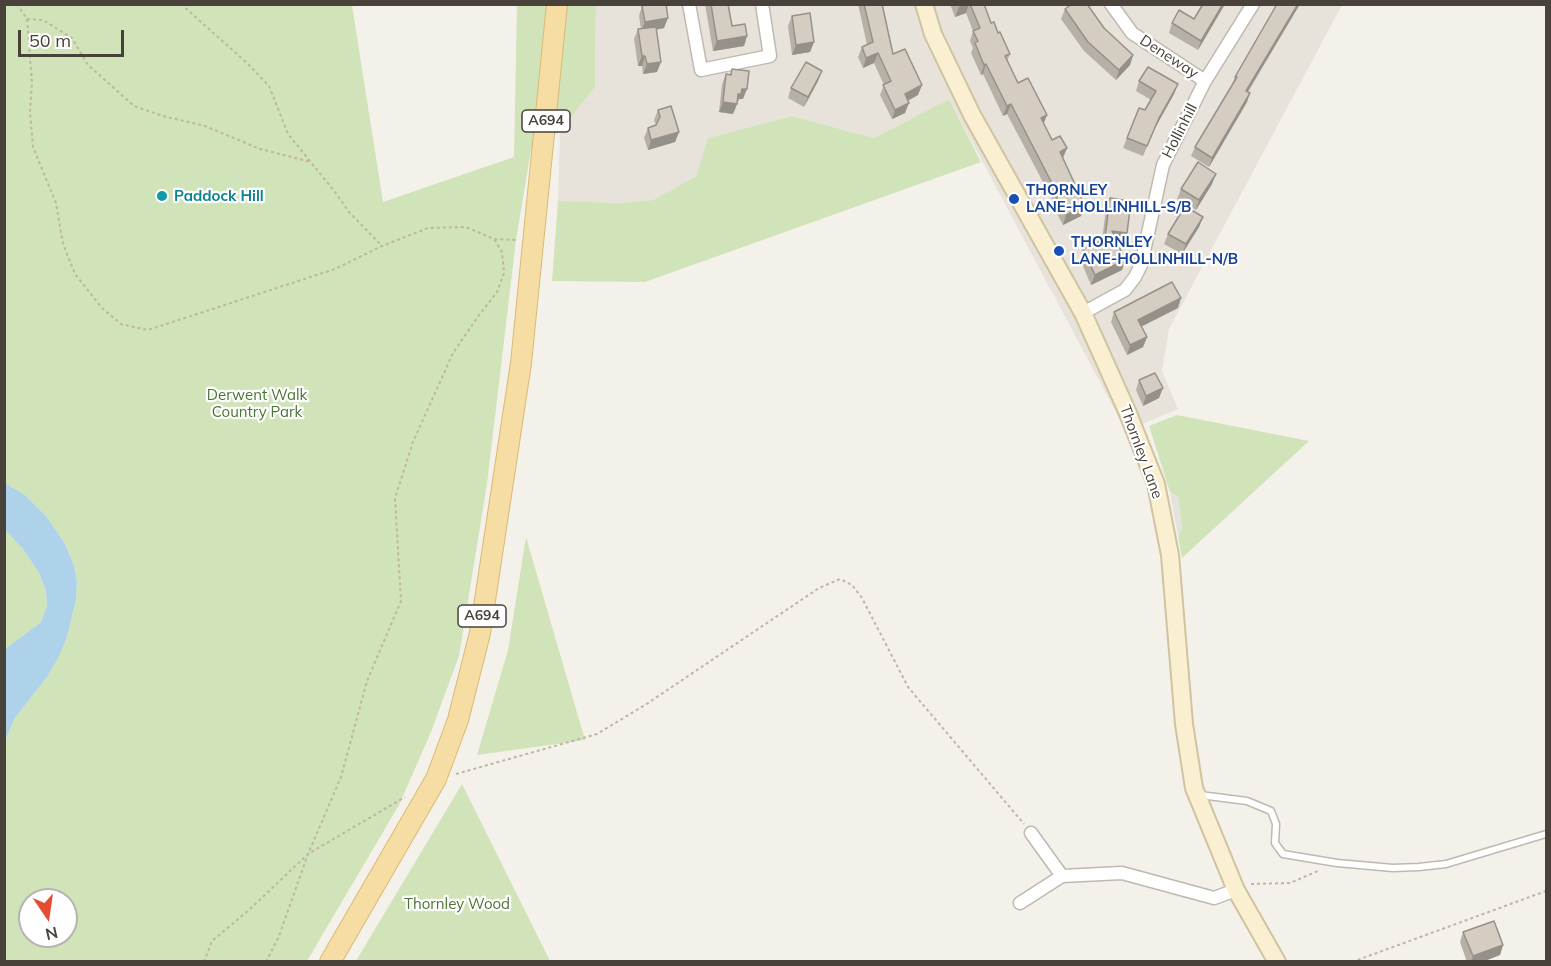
<!DOCTYPE html>
<html>
<head>
<meta charset="utf-8">
<style>
  body { margin:0 }
  #map { position:relative; width:1551px; height:966px; overflow:hidden; background:#f4f1eb; font-family:Mulish,sans-serif }
  canvas { display:block }
  .frame { position:absolute; inset:0; border:6px solid #48423a; pointer-events:none }
  .north { position:absolute; left:18px; top:888px; width:60px; height:60px; box-sizing:border-box; background:#fff; border:2px solid #b6b3b0; border-radius:50%; rotate:167deg; font-size:16px; font-weight:700; line-height:24px; text-align:center; color:#48423a }
  .north::after { content:''; display:block; margin:auto; width:21px; height:27px; background:#e54c31; clip-path:polygon(50% 0,100% 100%,50% 72%,0 100%) }
  .scale { position:absolute; left:18px; top:30px; width:106px; height:27px; box-sizing:border-box; border:3px solid #48423a; border-top:0; padding-left:8px; font-size:18px; line-height:21px; white-space:nowrap; color:#48423a; -webkit-text-stroke:4px #fff; paint-order:stroke }
</style>
</head>
<body>
<div id="map">
<canvas width="1551" height="966"></canvas>
<div class="frame"></div>
<div class="north">N</div>
<div class="scale">50 m</div>
</div>
<script>
const ctx = document.querySelector('canvas').getContext('2d');
ctx.lineJoin = 'round';
function fillPath(path, color) { ctx.fillStyle = color; ctx.fill(path, 'evenodd'); }
const shape = rows => new Path2D(rows.map(r => 'M' + r).join(''));
function strokePath(path, color, width, dash) { ctx.strokeStyle = color; ctx.lineWidth = width; ctx.lineCap = dash ? 'butt' : 'round'; ctx.setLineDash(dash || []); ctx.stroke(path); }
function label(font, color, halo, rows, align = 'center') {
  ctx.font = font + ' Mulish,sans-serif'; ctx.lineWidth = 4.5; ctx.setLineDash([]); ctx.textBaseline = 'middle'; ctx.strokeStyle = halo; ctx.fillStyle = color; for (const [text, x, y, turn = 0] of rows) {
    ctx.save(); ctx.translate(x, y); ctx.rotate((+turn || 0) * Math.PI / 180); ctx.textAlign = isNaN(turn) ? turn : align; if (halo) ctx.strokeText(text, 0, 0); ctx.fillText(text, 0, 0); ctx.restore();
  }
}
const residential = shape([
  [596,5,1342,5,1169,329,1162,371,1178,409,1126,431,949,99,874,138,792,116,708,138,696,176,653,200,620,203,558,201,560,131,595,87]
]);
const green = shape([
  [5,5,352,5,383,202,514,157,517,5,596,5,595,87,560,131,531,150,516,240,487,484,459,656,431,732,399,805,307,961,5,961,5,741,15,718,47,677,67,637,76,600,77,582,74,565,64,542,47,517,25,495,5,483],
  [30,900,66,900,66,936,30,936],
  [949,99,981,162,645,282,552,281,558,201,620,203,653,200,696,176,708,138,792,116,874,138],
  [1177,415,1309,441,1182,558,1178,536,1182,529,1178,497,1170,492,1149,426],
  [5,530,23,549,39,573,46,591,47,605,41,622,5,649],
  [526,537,585,740,477,755,508,650],
  [462,784,550,961,356,961]
]);
const parking = shape([
  [1170,492,1178,497,1182,529,1178,536]
]);
const water = shape([
  [5,483,25,495,47,517,64,542,74,565,77,582,76,600,67,637,59,656,47,677,15,718,5,741,5,649,41,622,47,605,46,591,39,573,23,549,5,530]
]);
const path = shape([
  [17,4,27,19,32,83,30,112,33,147,56,203,63,244,75,274,102,308,121,324,148,330,335,269,382,246,428,228,466,227,494,239,516,240],
  [181,4,247,63,269,86,288,134,335,192,349,212,382,246],
  [27,19,43,20,72,38,88,65,134,106,163,116,205,126,260,149,311,162],
  [456,774,597,734,645,705,819,588,840,579,852,585,862,598,908,687,1024,824],
  [1251,884,1290,883,1318,871],
  [204,962,212,941,249,910,308,854,405,797],
  [266,962,279,936,308,854,341,777,367,681,401,601,395,498,413,442,453,353,477,318,497,292,504,273,502,252,494,239],
  [1352,962,1546,891]
]);
const lane = shape([
  [1200,795,1247,801,1271,811,1276,824,1275,843,1283,854,1337,863,1393,868,1419,867,1446,864,1546,834]
]);
const street = shape([
  [689,4,701,70,770,56,762,4],
  [1111,4,1132,33,1205,81],
  [1083,313,1125,290,1135,277,1141,265,1163,165,1205,81,1253,4],
  [1031,833,1062,876,1122,873,1214,898,1236,890],
  [1020,903,1062,876]
]);
const secondary = shape([
  [924,4,933,34,972,115,1083,313,1127,411,1156,484,1170,555,1184,724,1194,788,1236,890,1277,962]
]);
const primary = shape([
  [330,962,436,779,458,720,480,633,521,363,557,4]
]);
const wall = shape([
  [644,4,666,4,664,28,656,30,657,72,643,74,642,66,638,66,634,39,638,29,641,29,639,16,642,6,644,6],
  [705,4,728,4,732,26,747,36,744,46,713,51],
  [858,4,882,4,893,54,918,95,908,101,905,113,892,119,880,95,884,85,874,63,863,68,858,57,862,47,867,45],
  [950,4,987,4,985,8,991,23,998,33,1010,54,1007,61,1018,83,1047,115,1043,123,1063,158,1085,206,1081,216,1063,225,1052,204,1053,201,1007,114,1003,116,983,74,981,75,971,53,973,48,970,41,973,31,966,13,955,17],
  [1203,4,1225,4,1198,50,1169,33,1172,23,1194,19],
  [1277,4,1300,4,1248,92,1247,102,1209,167,1191,156,1195,147,1232,85,1235,77],
  [1065,9,1104,28,1133,55,1130,65,1116,80,1084,51,1061,19],
  [792,16,814,42,810,52,792,55,788,26],
  [732,69,743,99,739,99,733,114,719,112,722,84,726,74,730,75],
  [818,81,804,107,788,98,791,88],
  [1139,81,1178,84,1174,94,1155,128,1143,156,1123,148,1127,138,1151,100,1136,91],
  [658,110,679,132,675,142,648,150,644,138,648,128,656,125,654,120],
  [1212,184,1196,210,1177,199,1181,189],
  [1110,198,1124,243,1117,242,1125,260,1122,270,1091,285,1080,259,1083,249,1102,241,1106,208],
  [1203,217,1199,227,1182,254,1164,244,1168,234],
  [1178,308,1141,327,1147,337,1143,347,1127,355,1111,322,1114,312],
  [1139,380,1159,398,1143,406,1136,390],
  [1463,932,1503,945,1500,955,1482,962,1467,962,1460,942]
]);
const shadedWall = shape([
  [965,4,969,4,966,13,955,17,959,7],
  [1223,4,1225,4,1198,50,1201,41],
  [1298,4,1300,4,1243,99,1246,91],
  [668,18,664,28,641,32,645,22],
  [747,36,744,46,713,51,717,41],
  [814,42,810,52,792,55,796,45],
  [878,53,874,63,863,68,866,58],
  [1133,55,1130,65,1116,80,1119,70],
  [642,56,645,56,642,66,638,66],
  [661,62,657,72,643,74,647,64],
  [986,64,983,74,981,75,984,65],
  [822,71,818,81,804,107,808,97],
  [1178,84,1174,94,1155,128,1143,156,1159,118],
  [922,85,918,95,901,104,905,94],
  [742,89,747,89,743,99,739,99,733,114,719,112,723,102,738,94],
  [1250,93,1247,102,1209,167,1212,158],
  [909,103,905,113,892,119,895,110],
  [1011,104,1007,114,1003,116,1007,106],
  [1047,115,1043,125,1041,118],
  [679,132,675,142,648,150,651,140],
  [1067,148,1063,158,1060,152],
  [1216,174,1212,184,1196,210,1199,200],
  [1085,206,1081,216,1063,225,1066,215],
  [1203,217,1199,227,1182,254,1186,244],
  [1112,231,1127,233,1124,243,1108,241],
  [1125,260,1122,270,1091,285,1095,275],
  [1181,298,1178,308,1134,330,1138,320],
  [1147,337,1143,347,1127,355,1130,345],
  [1163,388,1159,398,1143,406,1146,396],
  [1503,945,1500,955,1482,962,1471,962,1473,956]
]);
const building = shape([
  [649,4,666,4,668,18,645,22,642,6,649,4],
  [711,4,728,4,732,26,745,24,747,36,717,41,711,4],
  [864,4,882,4,893,54,905,49,922,85,905,94,909,103,895,110,883,85,891,81,878,53,866,58,862,47,873,42,864,4],
  [970,4,984,4,991,23,994,22,998,33,1000,32,1010,54,1005,56,1018,83,1028,78,1047,115,1041,118,1052,140,1060,136,1067,148,1060,152,1085,206,1066,215,1055,194,1057,193,1011,104,1007,106,986,64,984,65,975,43,978,41,973,31,980,28,970,4],
  [1072,4,1087,4,1104,28,1133,55,1119,70,1088,42,1065,9,1072,4],
  [1203,4,1223,4,1201,41,1172,23,1179,10,1194,19,1203,4],
  [1277,4,1298,4,1246,91,1250,93,1212,158,1195,147,1237,77,1235,77,1277,4],
  [810,13,814,42,796,45,792,16,810,13],
  [656,27,661,62,647,64,645,56,642,56,638,29,656,27],
  [806,62,822,71,808,97,791,88,806,62],
  [1148,67,1178,84,1159,118,1147,146,1127,138,1139,108,1145,110,1156,91,1139,81,1148,67],
  [732,69,749,71,747,89,742,89,741,94,738,94,737,104,723,102,726,74,731,75,732,69],
  [671,106,679,132,651,140,648,128,656,125,660,117,658,110,671,106],
  [1198,162,1216,174,1199,200,1181,189,1198,162],
  [1110,198,1131,201,1127,233,1112,231,1125,260,1095,275,1083,249,1102,240,1104,245,1110,198],
  [1185,206,1203,217,1186,244,1168,234,1185,206],
  [1172,282,1181,298,1138,320,1147,337,1130,345,1114,312,1172,282],
  [1155,373,1163,388,1146,396,1139,380,1155,373],
  [1494,921,1503,945,1473,956,1463,932,1494,921]
]);
const markers = [
  [162,196,6,"#0f9aa8"],
  [1014,199,6,"#1a4fb4"],
  [1059,251,6,"#1a4fb4"]
];
const shields = [
  [546,121,48],
  [482,616,48]
];
const shieldNames = [
  ["A694",546,121],
  ["A694",482,616]
];
const streetNames = [
  ["Deneway",1169,57,33],
  ["Hollinhill",1180,131,-63],
  ["Thornley Lane",1141,452,70]
];
const transitNames = [
  ["THORNLEY",1026,190],
  ["LANE-HOLLINHILL-S/B",1026,207],
  ["THORNLEY",1071,242],
  ["LANE-HOLLINHILL-N/B",1071,259]
];
const cultureNames = [
  ["Paddock Hill",174,196]
];
const parkNames = [
  ["Derwent Walk",257,395],
  ["Country Park",257,412],
  ["Thornley Wood",457,904]
];
fillPath(residential, '#e8e3da');
fillPath(green, '#d1e4b9');
fillPath(parking, '#e3e2df');
fillPath(water, '#aed2ea');
strokePath(lane, '#bfb9af', 9);
strokePath(street, '#bfb9af', 15);
strokePath(secondary, '#cfc3a0', 20);
strokePath(primary, '#d9ba75', 22);
strokePath(path, '#bfb5a1', 2, [3, 3]);
strokePath(lane, '#fff', 6);
strokePath(street, '#fff', 12);
strokePath(secondary, '#faefd0', 16);
strokePath(primary, '#f5dda4', 20);
fillPath(wall, '#b7b0a7');
fillPath(shadedWall, '#959088');
fillPath(building, '#d5cdc2');
strokePath(building, '#959088', 1.5);
for (const [x, y, r, color] of markers) { const dot = new Path2D(); dot.arc(x, y, r, 0, 2 * Math.PI); ctx.fillStyle = color; ctx.fill(dot); strokePath(dot, '#fff', 2); }
for (const [x, y, w] of shields) { const box = new Path2D(); box.roundRect(x - w / 2, y - 11, w, 22, 4.5); ctx.fillStyle = '#fff'; ctx.fill(box); strokePath(box, '#48423a', 1.5); }
label('bold 14px', '#48423a', null, shieldNames);
label('15px', '#48423a', '#fff', streetNames);
label('bold 15px', '#164399', '#fff', transitNames, 'left');
label('bold 15px', '#0d838f', '#fff', cultureNames, 'left');
label('15px', '#4b7532', '#fff', parkNames);
</script>
</body>
</html>
